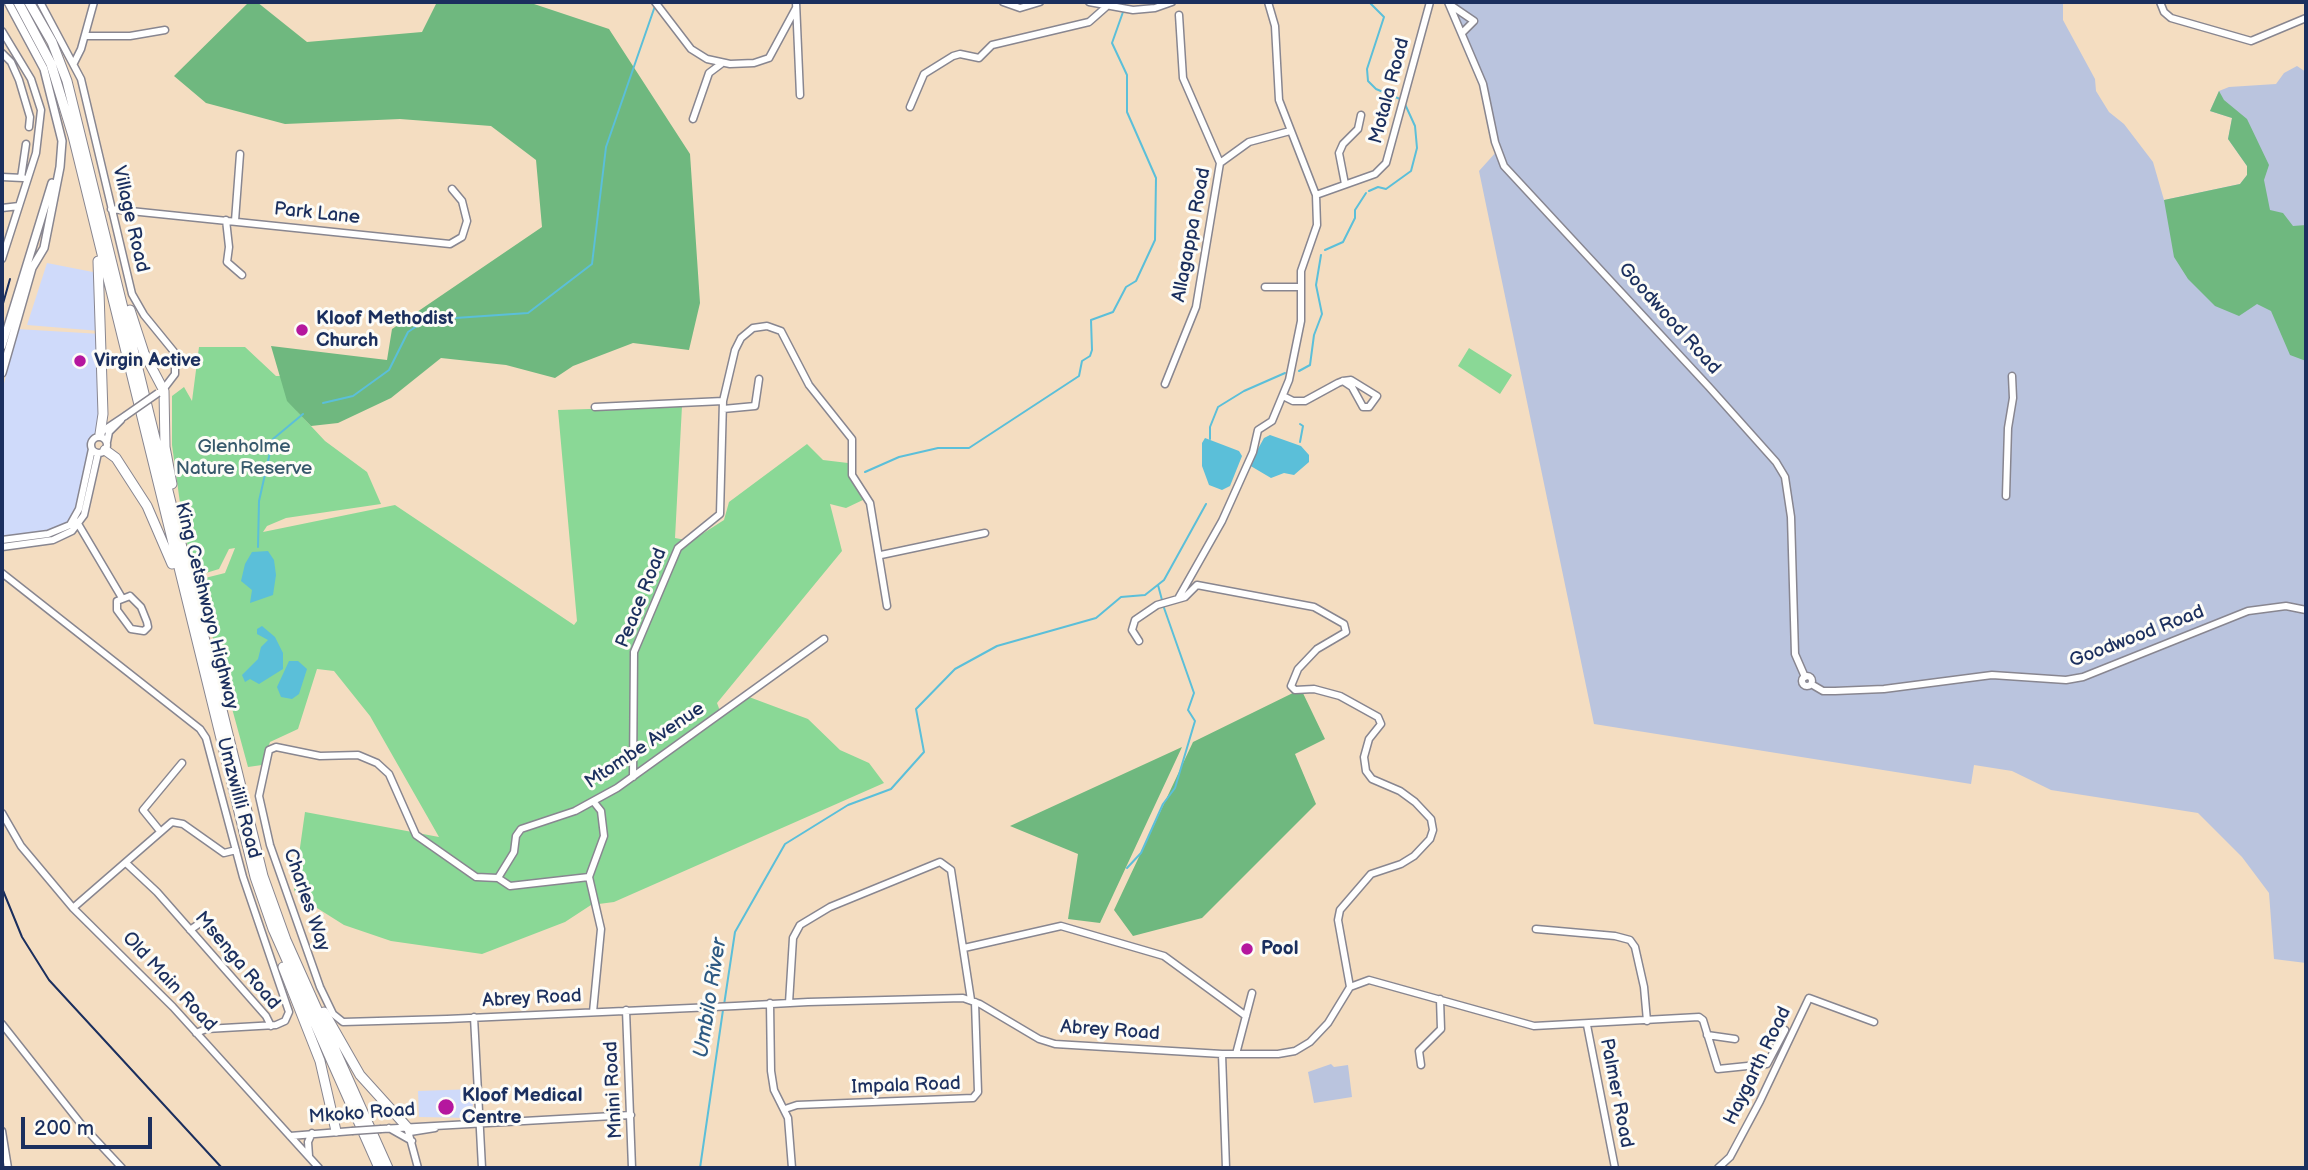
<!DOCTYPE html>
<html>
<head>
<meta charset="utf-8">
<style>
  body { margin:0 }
  #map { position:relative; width:2308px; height:1170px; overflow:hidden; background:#f4ddc1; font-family:"Balsamiq Sans",sans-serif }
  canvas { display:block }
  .frame { position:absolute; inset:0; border:4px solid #1b2f5e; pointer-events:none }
  .scale { position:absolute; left:21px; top:1117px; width:131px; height:32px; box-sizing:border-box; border:4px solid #1b2f5e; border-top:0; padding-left:9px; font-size:21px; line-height:24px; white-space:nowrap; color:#1b2f5e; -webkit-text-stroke:5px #fdfcf7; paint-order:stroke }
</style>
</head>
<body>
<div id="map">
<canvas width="2308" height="1170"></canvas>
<div class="frame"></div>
<div class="scale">200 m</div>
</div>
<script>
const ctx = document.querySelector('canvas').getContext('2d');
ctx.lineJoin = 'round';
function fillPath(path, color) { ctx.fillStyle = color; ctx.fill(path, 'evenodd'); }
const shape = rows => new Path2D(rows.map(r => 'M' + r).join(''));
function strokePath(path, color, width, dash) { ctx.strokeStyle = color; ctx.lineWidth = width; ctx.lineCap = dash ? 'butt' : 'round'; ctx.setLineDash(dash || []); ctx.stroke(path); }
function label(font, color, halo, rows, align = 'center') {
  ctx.font = font + ' "Balsamiq Sans",sans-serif'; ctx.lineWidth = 6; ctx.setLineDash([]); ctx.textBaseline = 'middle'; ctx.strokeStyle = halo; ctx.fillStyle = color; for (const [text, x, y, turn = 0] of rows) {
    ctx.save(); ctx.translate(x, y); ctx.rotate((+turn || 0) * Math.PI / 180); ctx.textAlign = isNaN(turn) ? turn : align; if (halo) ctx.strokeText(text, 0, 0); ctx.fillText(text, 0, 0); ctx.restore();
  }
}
const built = shape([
  [47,263,98,273,100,331,27,325],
  [17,329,101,334,101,419,96,437,90,443,77,508,68,523,56,531,2,539,2,392],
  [474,1089,472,1118,419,1117,418,1091]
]);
const industrial = shape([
  [1448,2,2063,2,2063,20,2095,79,2096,91,2109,112,2124,124,2153,162,2164,200,2240,184,2247,175,2247,166,2228,139,2232,118,2210,111,2219,91,2229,87,2276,84,2284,73,2297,66,2306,72,2306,963,2274,959,2269,893,2242,857,2198,813,2051,790,2012,771,1974,765,1971,784,1594,724,1479,171,1497,151,1482,83],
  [1331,1064,1334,1067,1348,1065,1352,1097,1314,1103,1308,1072]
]);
const green = shape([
  [199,347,245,347,276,376,288,376,297,411,325,441,367,472,381,504,286,518,267,526,263,532,395,505,574,625,577,621,558,410,682,406,675,538,691,541,724,520,729,502,807,444,823,460,848,463,849,473,865,499,846,508,830,504,842,551,717,703,720,711,749,697,808,719,840,750,869,763,884,783,614,902,591,905,565,922,482,954,391,941,344,925,298,896,294,890,305,812,439,837,370,716,334,671,317,669,298,729,270,742,262,765,248,767,197,580,225,573,235,548,229,549,219,569,196,576,184,532,172,445,172,396,184,387,192,401],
  [1469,348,1512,375,1500,394,1458,366]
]);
const forest = shape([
  [249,2,257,2,307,42,422,32,437,2,528,2,609,29,690,154,700,303,689,350,633,343,573,366,555,378,506,365,441,358,391,398,338,423,311,426,287,401,271,346,387,360,392,329,542,227,536,160,491,126,400,119,285,124,206,103,174,76],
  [2219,91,2224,100,2247,119,2269,165,2264,180,2270,210,2283,213,2293,226,2306,225,2306,328,2304,331,2306,361,2290,355,2271,311,2257,304,2239,316,2215,306,2188,279,2174,257,2164,200,2240,184,2247,175,2247,166,2228,139,2232,118,2210,111],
  [1301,689,1325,739,1295,754,1316,804,1202,918,1133,936,1114,910,1193,742],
  [1182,747,1100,923,1068,919,1078,854,1010,826]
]);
const water = shape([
  [1270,435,1301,446,1309,455,1309,462,1294,475,1284,473,1271,478,1249,465,1264,438],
  [1205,438,1239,451,1242,456,1230,486,1222,490,1209,485,1202,466,1202,443],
  [268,551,274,560,276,575,273,595,250,603,252,590,241,581,245,564,252,552],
  [262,626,275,637,283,653,283,669,259,684,250,679,245,682,242,675,258,659,261,647,268,640,257,634,257,629],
  [289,661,298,661,307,669,299,694,292,699,281,697,277,687]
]);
const stream = shape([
  [1369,2,1384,17,1367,69,1368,81,1376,89,1400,99],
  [1369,191,1378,187,1386,189,1411,171,1417,148,1415,126,1404,102],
  [1325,250,1343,242,1355,218,1355,210,1366,193],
  [1299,371,1310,365,1314,335,1322,314,1316,285,1321,255],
  [323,403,353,396,389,370,408,332,426,320,528,313,592,264,606,147,655,6],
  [1300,424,1303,426,1300,442],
  [1210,439,1210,427,1218,407,1244,391,1285,373],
  [865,472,899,457,938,448,969,448,1079,376,1082,361,1090,356,1092,350,1091,320,1113,312,1126,287,1136,281,1155,240,1156,178,1127,112,1127,75,1112,43,1123,12],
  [258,547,259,501,273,439,303,414],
  [1158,585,1162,600],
  [1127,868,1141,853,1163,804,1175,788,1195,721,1188,710,1194,693,1163,605],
  [724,1005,735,932,785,844,848,805,891,789,924,752,916,709,955,669,997,646,1096,618,1121,597,1145,595,1164,580,1206,504],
  [700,1168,723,1010]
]);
const minor = shape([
  [40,2,81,79,132,294,144,315,175,353,175,374,162,391],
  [655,2,691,49,707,59,730,64,754,63,769,58,796,8],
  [796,2,800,95],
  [1003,2,1020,8,1040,2],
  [1089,2,1133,10,1155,8,1172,2],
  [1448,2,1483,84,1495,142,1504,166,1709,387,1776,462,1785,477,1791,517,1795,654,1805,677],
  [2160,2,2164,12,2171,18,2251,41,2306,18],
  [1452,6,1474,21,1462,33],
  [1179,15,1183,78,1220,163],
  [2,31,31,79,41,110,36,153,2,259],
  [85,36,130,36,165,30],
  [2,53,11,62,19,80,30,117,29,127],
  [74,63,81,49,94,2],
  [910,107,924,74,953,56,960,54,979,58,992,45,1089,22,1106,7],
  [693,119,709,73,721,64],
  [2,177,23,178],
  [21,178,26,144],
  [1345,184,1339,153,1343,144,1358,129,1361,115],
  [1316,195,1375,174,1386,163,1430,2],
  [2,208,19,206],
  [111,209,450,244,462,237,467,221,462,201,452,189],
  [226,220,229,247,227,262,242,275],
  [235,221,240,154],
  [1265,287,1300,287],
  [1165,384,1196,307,1220,163,1249,142,1290,131],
  [1283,396,1293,401,1305,401,1338,383,1343,381,1351,380,1377,396,1369,407,1363,407,1352,387,1343,381],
  [595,407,723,401],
  [723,409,755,406,759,379],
  [101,432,125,416],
  '91 445a8 8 0 1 1 16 0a8 8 0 1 1-16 0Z',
  [107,442,109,432,121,420],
  [2006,496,2008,428,2013,398,2012,376],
  [77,522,122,598],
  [2,540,48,534,70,525,79,509,92,449],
  [2,547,53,540,72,531,84,515,98,453],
  [881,555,985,533],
  [2,573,200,729,206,738,243,877,289,1012,285,1021,276,1025,206,1029,196,1033],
  [130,596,141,607,147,622,148,627,144,631,131,629,117,610,117,601,130,596],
  [1179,597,1222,521,1253,452,1258,430,1272,421,1289,380,1301,321,1301,271,1317,225,1316,195,1279,100,1275,26,1268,2],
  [1139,641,1132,630,1135,620,1157,605,1185,597,1197,585,1314,607,1344,624,1346,632,1317,649,1298,669,1291,686,1295,690,1314,689,1340,696,1378,717,1381,724,1369,739,1364,757,1366,771,1372,779,1400,791,1415,802,1431,819,1433,830,1430,839,1414,856,1401,864,1371,874,1340,910,1338,920,1350,987],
  '1802 681a5 5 0 1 1 10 0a5 5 0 1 1-10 0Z',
  [1811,684,1823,691,1835,691,1884,689,1992,675,2066,680,2083,677,2248,611,2286,606,2306,610],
  [633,777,634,652,678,548,720,514,723,401,735,350,741,338,753,328,767,326,781,331,809,385,852,439,852,475,870,503,887,606],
  [2,813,21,846,73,908,173,1007,319,1168],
  [160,831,143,810,182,763],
  [126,863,157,892,266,1016,271,1026],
  [589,877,604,836,601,811,593,801],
  [498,878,514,852,516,836,521,829,575,811,617,788,824,639],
  [73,908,172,822,183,824,224,853,236,850],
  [1536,929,1615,936,1630,940,1635,947,1644,987,1647,1021],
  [190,930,203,921],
  [964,948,1061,926,1164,956,1246,1016],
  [770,1003,771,1071,774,1090,788,1118,792,1168],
  [789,1003,793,938,800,925,830,907,940,862,951,870,971,1000],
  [626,1010,632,1168],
  [593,1012,601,929,589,877,510,886,498,878,476,877,416,835,389,774,377,763,358,755,320,756,276,747,269,750,259,796,270,845,320,987,333,1014,343,1022,447,1019,735,1006,808,1002,963,998,980,1004,1039,1039,1055,1044,1222,1054,1278,1054,1295,1051,1310,1042,1328,1023,1350,987,1369,980,1534,1026,1699,1017,1703,1020,1718,1069,1767,1064,1785,1030],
  [474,1017,482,1168],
  [2,1024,81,1124,122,1168],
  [1587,1025,1615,1168],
  [1707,1035,1735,1039],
  [1222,1054,1226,1168],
  [1236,1054,1252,993],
  [1421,1065,1419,1051,1441,1029,1440,999],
  [785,1109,797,1105,973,1098,978,1092,975,1002],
  [407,1127,418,1168],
  [389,1128,412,1141],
  [381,1129,631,1115],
  [2,1131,8,1168],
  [410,1132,435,1128],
  [290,1136,352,1131],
  [309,1156,308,1142,312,1133],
  [1718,1168,1730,1157,1760,1101,1809,998,1874,1022]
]);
const major = shape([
  [2,346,52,183],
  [2,373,32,268,44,248,60,167,62,141,44,69,8,2]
]);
const highway = shape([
  [18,2,51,64,73,136,255,877,273,929,379,1168],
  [29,2,52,42,67,81,263,876,286,940,388,1168],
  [98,261,103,414,100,434],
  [130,310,144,353,164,391,165,447,172,484],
  [105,450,116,458,147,506,172,564],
  [283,967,320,1061,336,1131],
  [324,1012,360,1075,407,1127]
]);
const rail = shape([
  [2,307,10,279],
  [2,888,22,937,49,980,222,1168]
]);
const minorBridge = shape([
  [125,416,158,393],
  [352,1131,381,1129]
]);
const markers = [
  [302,330,7,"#b5179e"],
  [80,361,7,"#b5179e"],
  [1247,949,7,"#b5179e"],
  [446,1107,9,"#b5179e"]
];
const streetNames = [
  ["Motala Road",1390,91,-75],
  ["Park Lane",317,214,6],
  ["Village Road",130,219,77],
  ["Allagappa Road",1192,235,-79],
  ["Goodwood Road",1669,319,48],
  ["Peace Road",642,598,-68],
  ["King Cetshwayo Highway",206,606,76],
  ["Goodwood Road",2137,637,-21],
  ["Mtombe Avenue",645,746,-34],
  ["Umzwilili Road",238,798,75],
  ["Charles Way",306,900,71],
  ["Msenga Road",237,961,50],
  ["Old Main Road",169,982,47],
  ["Abrey Road",532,999,-3],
  ["Abrey Road",1110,1031,4],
  ["Haygarth Road",1758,1066,-64],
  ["Impala Road",906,1086,-2],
  ["Mnini Road",614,1090,-93],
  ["Palmer Road",1616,1093,79],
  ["Mkoko Road",362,1114,-4]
];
const poiNames = [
  ["Kloof Methodist",316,319],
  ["Church",316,341],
  ["Virgin Active",94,361],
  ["Pool",1261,949],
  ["Kloof Medical",462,1096],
  ["Centre",462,1118]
];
const parkNames = [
  ["Glenholme",244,447],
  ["Nature Reserve",244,469]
];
const waterNames = [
  ["Umbilo River",711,998,-81]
];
fillPath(built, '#cfdafa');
fillPath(industrial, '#bac4de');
fillPath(green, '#8ad896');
fillPath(forest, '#6fb87f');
fillPath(water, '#5bbfd9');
strokePath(stream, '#5bbfd9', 2);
strokePath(minor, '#888690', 9);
strokePath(major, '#888690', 10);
strokePath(highway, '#888690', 11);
strokePath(minor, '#fff', 6);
strokePath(major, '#fff', 7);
strokePath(highway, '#fff', 9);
strokePath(rail, '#1b2f5e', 2);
strokePath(minorBridge, '#888690', 9, []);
strokePath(minorBridge, '#fff', 6);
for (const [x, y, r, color] of markers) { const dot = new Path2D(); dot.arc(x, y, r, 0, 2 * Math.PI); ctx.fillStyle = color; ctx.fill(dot); strokePath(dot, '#fdfcf7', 2.5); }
label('19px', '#1b2f5e', '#fdfcf7', streetNames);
label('bold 19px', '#1b2f5e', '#fdfcf7', poiNames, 'left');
label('19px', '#37596c', '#fdfcf7', parkNames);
label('italic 21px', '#2e5a83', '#fdfcf7', waterNames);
</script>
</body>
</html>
